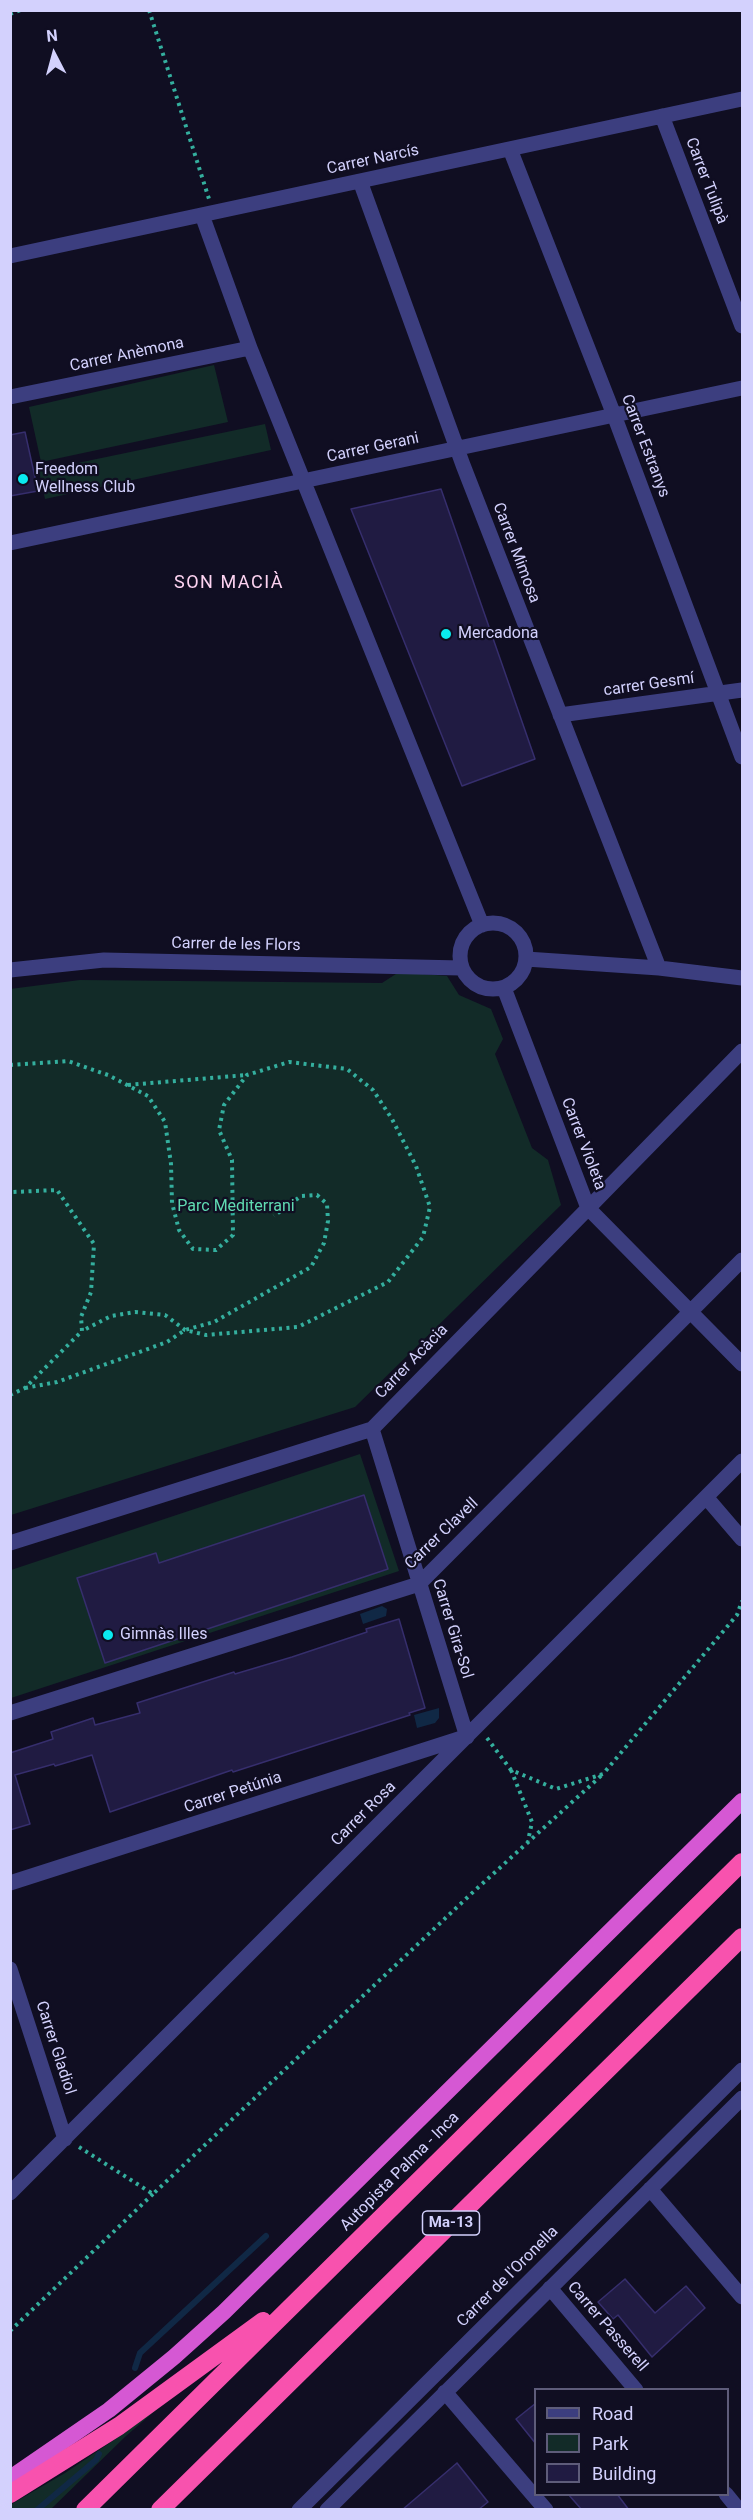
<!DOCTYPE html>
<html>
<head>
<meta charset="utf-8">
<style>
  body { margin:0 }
  #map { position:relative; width:753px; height:2520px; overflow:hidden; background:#100e22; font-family:Roboto,sans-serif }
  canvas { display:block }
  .frame { position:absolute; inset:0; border:12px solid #d3d1fd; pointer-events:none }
  .legend { position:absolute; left:534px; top:2388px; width:195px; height:108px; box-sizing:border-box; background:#100e22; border:2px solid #5e5c7a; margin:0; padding:8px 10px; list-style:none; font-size:18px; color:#d3d1fd }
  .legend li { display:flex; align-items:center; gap:12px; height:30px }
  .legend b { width:30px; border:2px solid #5e5c7a }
  .north { position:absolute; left:24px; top:24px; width:60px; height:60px; -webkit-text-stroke:4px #100e22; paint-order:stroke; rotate:354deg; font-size:16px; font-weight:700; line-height:24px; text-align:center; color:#d3d1fd }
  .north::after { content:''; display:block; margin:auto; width:21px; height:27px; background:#d3d1fd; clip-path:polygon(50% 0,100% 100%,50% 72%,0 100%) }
</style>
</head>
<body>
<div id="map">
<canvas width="753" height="2520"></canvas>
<div class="frame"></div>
<ul class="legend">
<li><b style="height:8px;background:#3c3e7f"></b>Road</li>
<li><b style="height:16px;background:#122b28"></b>Park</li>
<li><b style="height:16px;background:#201b42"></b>Building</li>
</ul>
<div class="north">N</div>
</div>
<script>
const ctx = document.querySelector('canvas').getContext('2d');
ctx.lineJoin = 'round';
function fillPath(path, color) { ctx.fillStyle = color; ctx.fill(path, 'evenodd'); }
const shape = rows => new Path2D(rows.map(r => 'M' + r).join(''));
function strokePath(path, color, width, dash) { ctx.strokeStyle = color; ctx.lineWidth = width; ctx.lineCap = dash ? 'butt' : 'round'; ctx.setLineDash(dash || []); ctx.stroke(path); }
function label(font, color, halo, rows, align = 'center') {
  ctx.font = font + ' Roboto,sans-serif'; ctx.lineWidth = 4.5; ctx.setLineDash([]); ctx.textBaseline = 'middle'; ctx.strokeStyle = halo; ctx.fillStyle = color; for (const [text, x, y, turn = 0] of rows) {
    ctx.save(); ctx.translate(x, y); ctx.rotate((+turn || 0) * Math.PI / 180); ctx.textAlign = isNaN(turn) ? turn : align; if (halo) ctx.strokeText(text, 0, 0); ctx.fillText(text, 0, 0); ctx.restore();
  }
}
const green = shape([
  [214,365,228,422,41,462,29,407],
  [265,424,271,450,45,499,39,471],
  [399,972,447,976,459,995,491,1009,503,1039,495,1054,532,1148,548,1160,561,1205,355,1407,11,1515,10,989,80,980,382,983],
  [360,1454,399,1571,11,1698,11,1570],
  [172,2396,126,2436,51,2509,11,2509,10,2505,65,2473,123,2434]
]);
const water = shape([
  [382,1606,387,1609,386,1616,363,1624,360,1614],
  [439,1708,439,1718,435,1723,417,1728,414,1715]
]);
const stream = shape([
  [135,2368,140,2353,266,2236],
  [37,2510,96,2460,99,2454]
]);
const building = shape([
  [25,432,38,491,10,496,10,435,25,432],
  [441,489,535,759,462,786,351,509,441,489],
  [364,1495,388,1569,105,1663,77,1578,156,1553,159,1563,364,1495],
  [399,1619,425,1708,409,1713,410,1715,233,1772,232,1770,110,1812,92,1755,55,1766,54,1764,15,1775,30,1824,10,1830,10,1753,53,1739,51,1732,93,1718,95,1725,140,1713,137,1703,234,1672,235,1674,292,1657,367,1632,366,1629,399,1619],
  [625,2279,655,2313,686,2286,705,2308,652,2357,618,2315,613,2319,598,2302,625,2279],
  [536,2403,536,2444,516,2419,536,2403],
  [457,2463,488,2502,478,2510,402,2510,457,2463],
  [568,2494,617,2494,629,2510,582,2510,568,2494]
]);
const path = shape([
  [149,10,209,199],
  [10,14,21,10],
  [10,1065,68,1061,108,1075,148,1096,165,1122,171,1164,172,1203,179,1230,193,1249,216,1250,233,1235,232,1160,219,1130,224,1105,247,1075,289,1062,347,1069,373,1090,392,1119,416,1166,430,1207,423,1237,388,1282,298,1327,206,1335,185,1330,165,1315,135,1312,111,1316,82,1331,81,1317,91,1292,94,1244,57,1190,13,1192],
  [128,1085,246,1075],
  [25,1388,57,1382,167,1342,185,1330,214,1322,311,1267,324,1243,328,1221,327,1204,317,1195,301,1196,274,1216],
  [10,1395,25,1388,82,1331],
  [487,1738,511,1770,556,1789,603,1774,737,1615,742,1601],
  [511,1770,532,1822,528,1841],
  [79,2147,153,2194,471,1894,603,1774],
  [10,2331,153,2194]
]);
const minor = shape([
  [662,116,742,326],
  [510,149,614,415,742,757],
  [360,181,463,465,659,968],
  [202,215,250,348,482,925],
  [10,256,742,99],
  [10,397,250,348],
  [10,543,742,388],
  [560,715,742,690],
  '460 956a33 33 0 1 1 66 0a33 33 0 1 1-66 0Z',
  [526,959,659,968,742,978],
  [10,970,104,960,461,968],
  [504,988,588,1208,742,1364],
  [372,1429,467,1737],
  [706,1497,742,1539],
  [10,1543,372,1429,742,1051],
  [10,1713,419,1584,742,1260],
  [10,1883,465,1737],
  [10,1969,65,2139],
  [650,2189,742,2297],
  [10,2193,742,1461],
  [550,2288,636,2390],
  [445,2392,546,2510],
  [726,2494,739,2510],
  [299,2510,742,2070],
  [327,2510,742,2098]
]);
const trunk = shape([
  [10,2478,109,2410,174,2357,224,2312,742,1801]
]);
const motorway = shape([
  [10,2494,119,2426,263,2321],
  [85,2510,742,1862],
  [160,2510,742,1937]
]);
const markers = [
  [23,479,6,"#0aeaf0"],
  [446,634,6,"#0aeaf0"],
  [108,1635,6,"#0aeaf0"]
];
const shields = [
  [451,2223,57]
];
const shieldNames = [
  ["Ma-13",451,2223]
];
const streetNames = [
  ["Carrer Narcís",373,160,-12],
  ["Carrer Tulipà",706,181,69],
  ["Carrer Anèmona",127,355,-12],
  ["Carrer Estranys",645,446,69],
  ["Carrer Gerani",373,448,-12],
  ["Carrer Mimosa",516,553,69],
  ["carrer Gesmí",649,685,-8],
  ["Carrer de les Flors",236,945,1],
  ["Carrer Violeta",583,1144,69],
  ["Carrer Acàcia",412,1362,-46],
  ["Carrer Clavell",442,1534,-44],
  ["Carrer Gira-Sol",452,1629,73],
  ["Carrer Petúnia",233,1793,-18],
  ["Carrer Rosa",364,1814,-45],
  ["Carrer Gladiol",55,2048,72],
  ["Autopista Palma - Inca",400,2172,-45],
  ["Carrer de l'Oronella",508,2277,-45],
  ["Carrer Passerell",607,2327,49]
];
const poiNames = [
  ["Freedom",35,470],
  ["Wellness Club",35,488],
  ["Mercadona",458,634],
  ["Gimnàs Illes",120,1635]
];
const parkNames = [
  ["Parc Mediterrani",236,1207]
];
const neighbourhoodNames = [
  ["SON MACIÀ",229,583]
];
fillPath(green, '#122b28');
fillPath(water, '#102845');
strokePath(stream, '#102845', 6);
fillPath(building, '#201b42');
strokePath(building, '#362e6d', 1.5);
strokePath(path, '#34af9e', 4, [3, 4.5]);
strokePath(minor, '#3c3e7f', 15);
strokePath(trunk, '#d558d3', 16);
strokePath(motorway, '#f852ae', 18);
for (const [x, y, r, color] of markers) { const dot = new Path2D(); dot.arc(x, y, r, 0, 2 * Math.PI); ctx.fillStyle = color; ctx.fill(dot); strokePath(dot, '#100e22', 2); }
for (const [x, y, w] of shields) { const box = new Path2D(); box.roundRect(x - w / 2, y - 12, w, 24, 4.5); ctx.fillStyle = '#100e22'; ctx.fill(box); strokePath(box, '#d3d1fd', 1.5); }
label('bold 15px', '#d3d1fd', null, shieldNames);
label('16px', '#d3d1fd', '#100e22', streetNames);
label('16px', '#d3d1fd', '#100e22', poiNames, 'left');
label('16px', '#60dab2', '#100e22', parkNames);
ctx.letterSpacing = '1.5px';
label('18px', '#fdd3f1', '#100e22', neighbourhoodNames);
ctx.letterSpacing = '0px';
</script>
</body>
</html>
